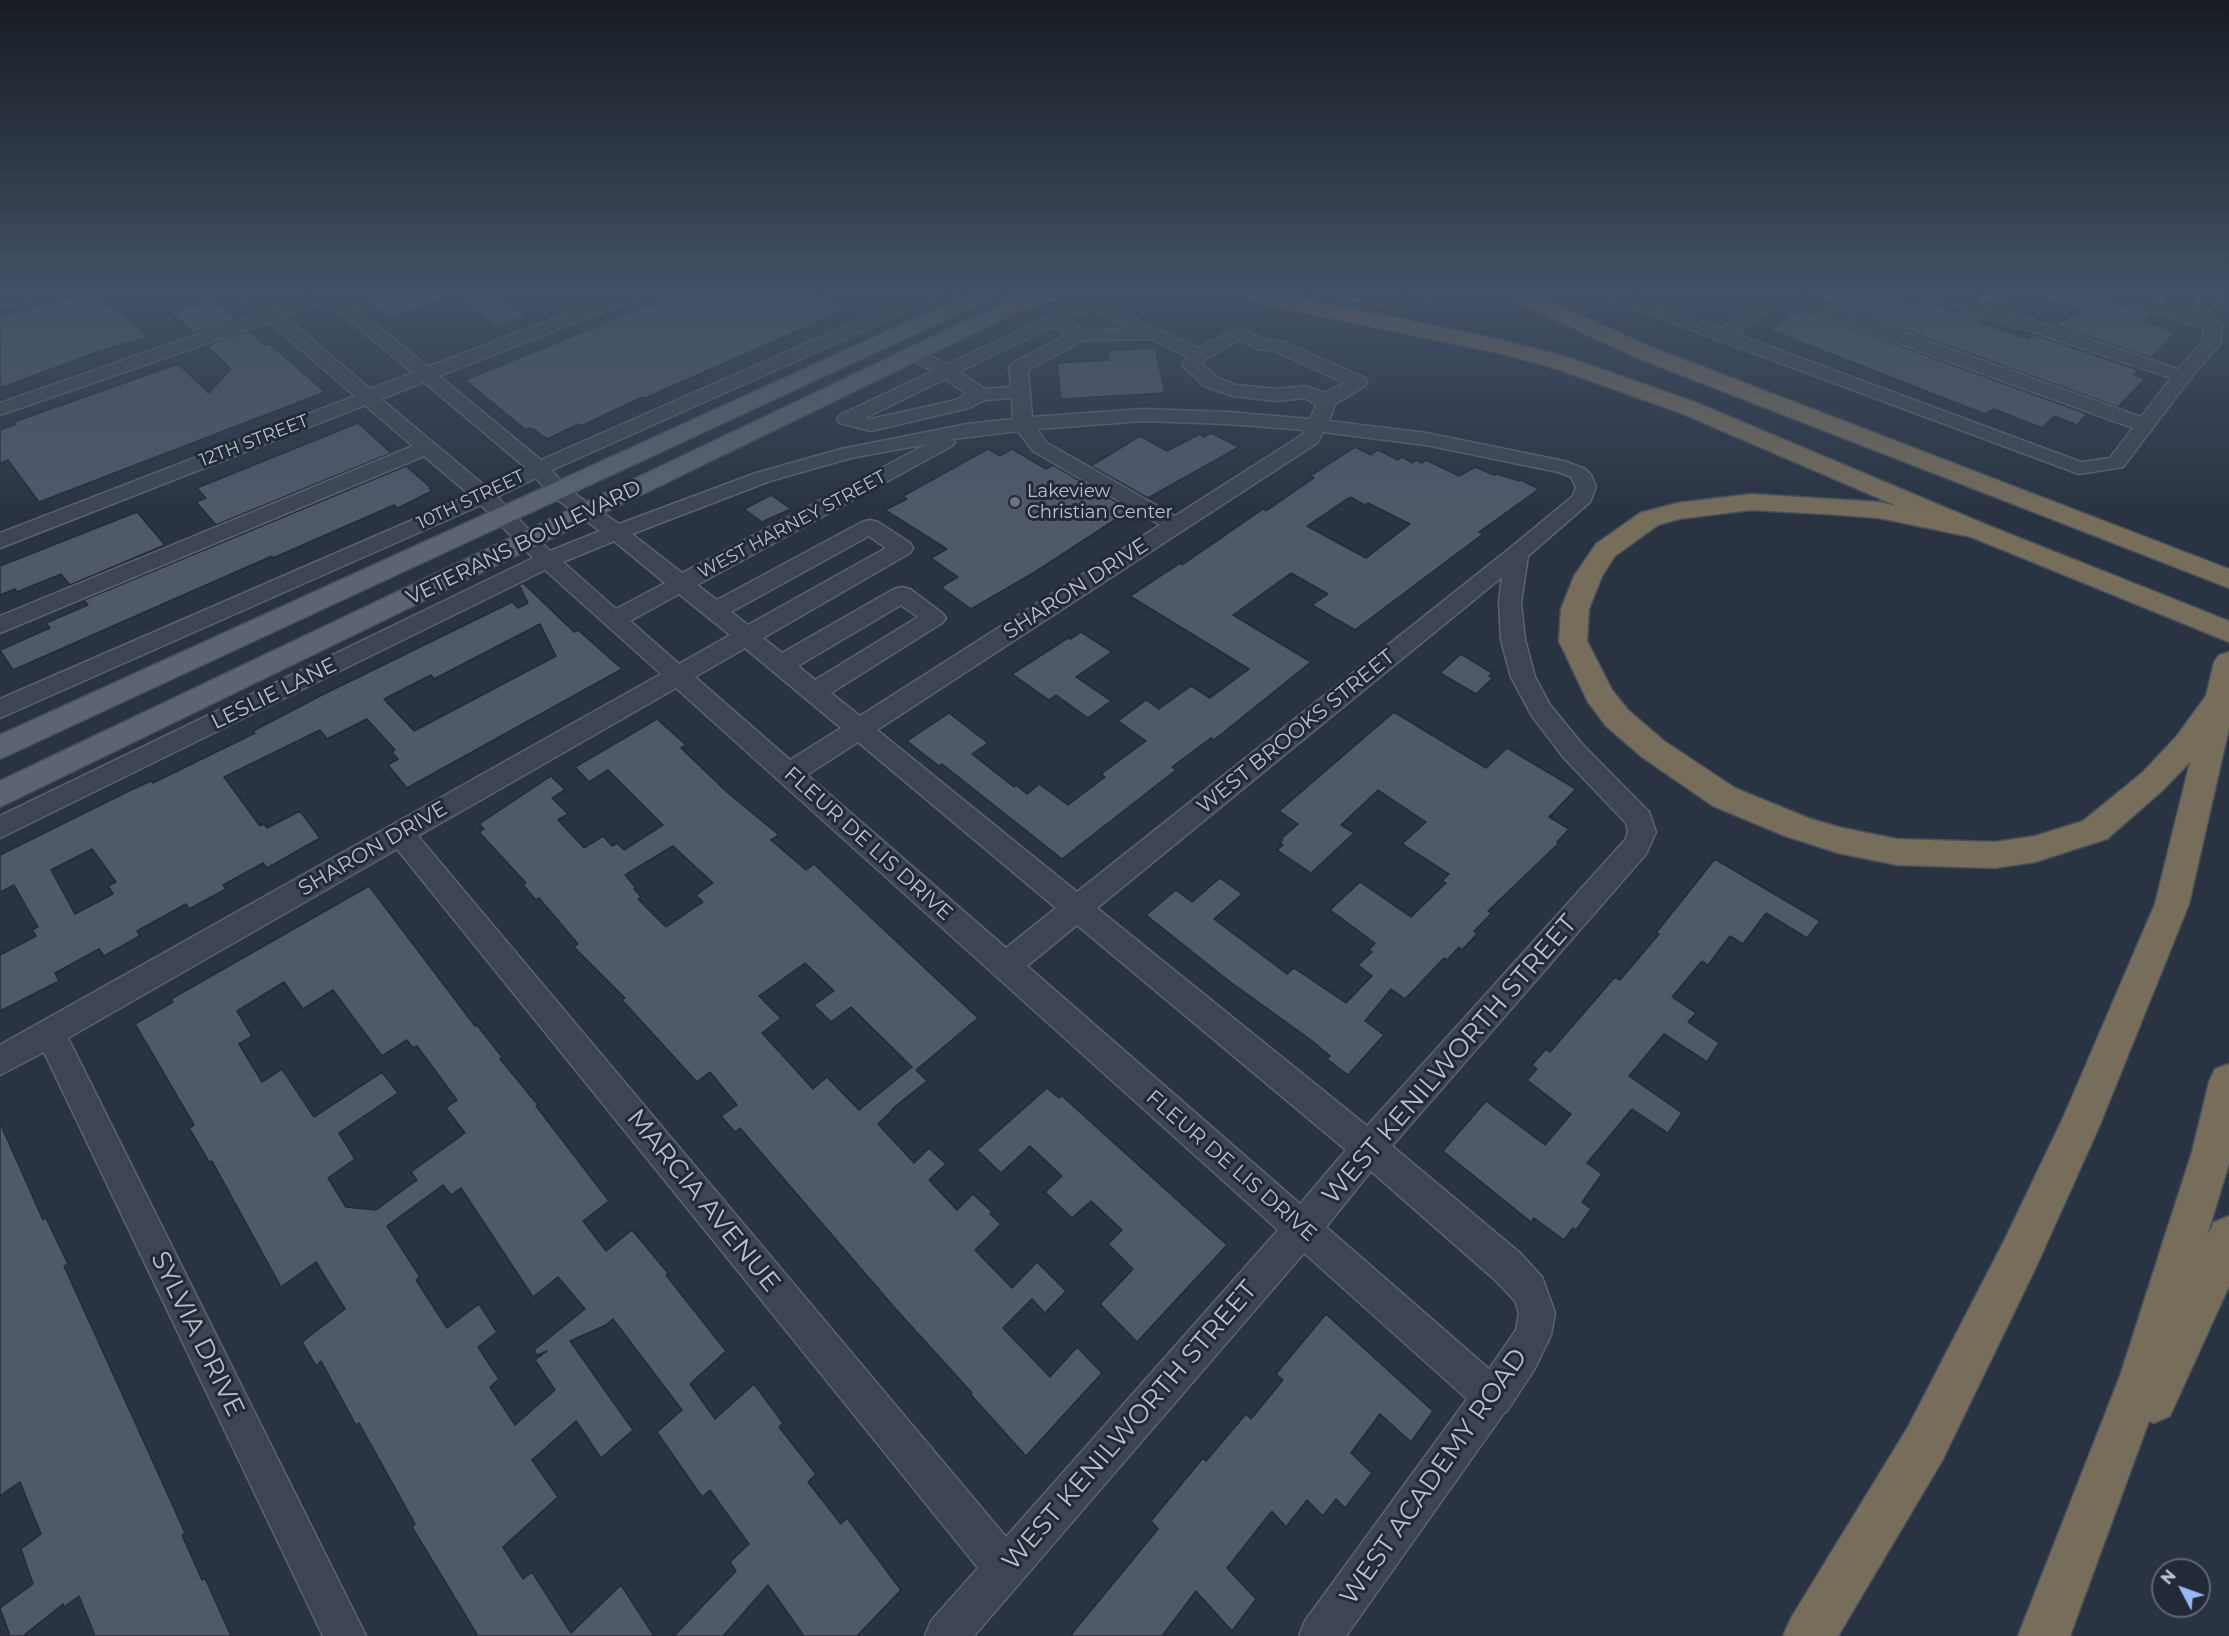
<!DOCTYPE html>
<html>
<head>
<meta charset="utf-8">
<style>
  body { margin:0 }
  #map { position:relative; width:2229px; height:1636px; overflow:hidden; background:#293342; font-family:Montserrat,sans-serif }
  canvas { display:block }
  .north { position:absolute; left:2151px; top:1558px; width:60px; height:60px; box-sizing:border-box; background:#222a37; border:2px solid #5f6673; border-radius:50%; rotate:311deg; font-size:16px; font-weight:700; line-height:24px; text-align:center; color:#bbc0cc }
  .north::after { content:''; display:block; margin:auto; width:21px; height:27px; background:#99b7f2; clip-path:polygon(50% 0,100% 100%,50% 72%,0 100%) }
</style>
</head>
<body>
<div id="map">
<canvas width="2229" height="1636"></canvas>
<div class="north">N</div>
</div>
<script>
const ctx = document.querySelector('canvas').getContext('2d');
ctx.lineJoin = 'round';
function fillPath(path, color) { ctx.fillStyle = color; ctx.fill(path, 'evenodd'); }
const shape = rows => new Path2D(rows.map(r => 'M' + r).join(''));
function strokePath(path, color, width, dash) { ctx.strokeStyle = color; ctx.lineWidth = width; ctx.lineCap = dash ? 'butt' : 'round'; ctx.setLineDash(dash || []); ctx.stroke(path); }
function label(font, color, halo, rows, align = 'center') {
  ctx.font = font + ' Montserrat,sans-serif'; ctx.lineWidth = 6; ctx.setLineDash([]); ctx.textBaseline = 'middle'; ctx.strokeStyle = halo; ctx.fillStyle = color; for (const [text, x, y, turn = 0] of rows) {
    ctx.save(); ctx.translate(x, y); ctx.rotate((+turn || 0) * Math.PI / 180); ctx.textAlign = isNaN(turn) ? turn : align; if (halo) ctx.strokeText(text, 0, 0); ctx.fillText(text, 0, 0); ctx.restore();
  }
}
const building = shape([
  [90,290,107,307,113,306,148,337,97,352,0,388,0,318,90,290],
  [396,290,490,290,527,315,497,327,453,294,392,319,385,317,366,302,396,290],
  [657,290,811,290,847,309,645,398,642,397,581,426,579,424,547,439,535,430,530,428,526,430,465,380,661,300,657,290],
  [1827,290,1875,290,1915,304,1920,300,1957,313,1962,310,1984,318,1979,322,2027,339,2034,335,2139,370,2134,375,2145,379,2118,407,1815,298,1827,290],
  [1987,290,2017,290,1998,306,1976,299,1987,290],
  [2031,290,2093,290,2097,296,2151,313,2142,321,2176,332,2151,358,2054,325,2083,311,2031,293,2031,290],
  [2126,290,2178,290,2164,302,2126,290],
  [214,298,236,319,194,333,172,312,214,298],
  [1799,309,2087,414,2077,425,2054,416,2042,428,1994,409,1985,414,1770,330,1799,309],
  [249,331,265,345,270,344,325,392,39,502,8,460,0,463,0,430,16,424,14,422,178,364,209,393,231,369,207,346,249,331],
  [1155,348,1165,393,1061,399,1057,363,1109,360,1107,351,1155,348],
  [358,423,391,453,216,525,196,502,206,498,197,488,358,423],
  [1211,433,1239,447,1148,498,1091,466,1140,436,1167,451,1200,434,1204,437,1211,433],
  [1355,447,1371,455,1378,450,1398,460,1402,457,1413,463,1416,460,1422,463,1426,460,1459,476,1475,467,1494,475,1497,474,1519,481,1521,480,1539,489,1479,532,1483,534,1355,630,1312,605,1328,594,1291,573,1233,615,1311,662,1214,740,1211,738,1172,767,1176,770,1062,859,942,764,939,766,907,741,949,713,988,743,972,754,1014,787,1016,785,1027,794,1039,784,1068,805,1105,777,1101,774,1146,741,1118,721,1146,700,1159,709,1191,686,1210,698,1249,669,1130,596,1180,563,1182,565,1263,509,1266,511,1314,478,1310,476,1355,447],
  [1350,497,1365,505,1368,503,1410,524,1366,558,1307,526,1350,497],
  [988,449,1000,456,1012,449,1046,469,1053,465,1130,510,1035,572,971,609,941,587,958,577,931,558,947,549,885,510,907,499,903,496,988,449],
  [406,466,431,488,429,488,432,491,398,508,394,505,273,558,272,556,13,670,0,650,50,628,46,623,88,605,84,600,406,466],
  [771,495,791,509,762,522,744,509,771,495],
  [137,512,165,545,70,585,61,574,17,592,15,589,0,595,0,566,137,512],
  [523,583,574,632,578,630,622,669,407,788,388,765,398,759,392,752,395,750,367,719,327,739,320,730,224,777,260,826,264,824,267,828,300,811,320,838,267,868,263,863,223,885,226,889,189,909,186,904,137,931,140,936,104,956,99,949,55,973,59,981,0,1011,0,955,36,936,32,930,38,927,14,885,0,892,0,855,131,790,151,781,153,783,255,733,253,731,320,696,512,602,518,608,528,603,519,585,523,583],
  [540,624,556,656,414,731,384,699,431,675,434,679,540,624],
  [92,849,116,882,108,886,113,894,75,914,51,870,92,849],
  [1081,632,1112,652,1076,677,1111,701,1088,718,1056,695,1049,700,1012,674,1068,638,1071,639,1081,632],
  [1461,654,1492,673,1489,676,1493,678,1476,694,1440,673,1461,654],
  [1394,712,1486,768,1507,748,1576,789,1549,817,1569,829,1557,842,1559,843,1488,911,1492,913,1474,931,1477,934,1462,950,1459,947,1447,960,1444,958,1405,999,1391,989,1365,1021,1384,1035,1348,1075,1327,1059,1330,1056,1311,1040,1229,981,1146,915,1176,890,1192,902,1220,878,1242,894,1214,919,1287,974,1294,968,1346,1003,1372,976,1358,965,1372,952,1369,950,1375,943,1330,910,1360,882,1411,917,1446,883,1442,881,1449,874,1402,844,1426,822,1378,790,1341,825,1354,833,1311,873,1277,850,1283,845,1280,842,1283,840,1281,839,1298,824,1279,811,1394,712],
  [657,719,686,745,681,748,728,793,779,835,771,840,806,870,814,864,978,1018,916,1070,927,1081,892,1109,893,1110,878,1124,914,1163,929,1148,946,1164,929,1180,957,1210,973,1194,992,1212,990,1214,1001,1224,975,1250,1012,1288,1037,1262,1066,1291,1045,1313,1032,1299,1003,1328,1050,1377,1077,1347,1102,1373,1026,1456,971,1395,972,1393,894,1307,740,1128,735,1132,721,1116,737,1105,710,1072,697,1082,622,1000,625,998,574,947,578,944,539,898,536,900,523,885,526,883,479,832,484,829,479,824,551,776,565,790,552,798,568,814,558,820,584,848,603,836,612,846,617,843,624,850,663,825,608,770,589,782,575,767,657,719],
  [673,846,713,883,696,895,703,902,666,927,638,899,641,897,634,889,636,888,625,875,673,846],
  [805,963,834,991,814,1005,831,1022,851,1007,912,1067,859,1110,827,1077,813,1089,762,1033,781,1018,759,996,805,963],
  [1715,859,1820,921,1807,938,1766,913,1743,944,1730,936,1708,965,1702,961,1672,997,1696,1013,1688,1022,1719,1043,1707,1062,1664,1034,1629,1076,1682,1113,1668,1133,1632,1109,1587,1163,1602,1174,1582,1202,1591,1209,1576,1230,1573,1228,1564,1240,1534,1218,1531,1222,1443,1151,1486,1101,1545,1145,1571,1114,1527,1080,1537,1069,1532,1065,1546,1049,1550,1052,1615,977,1620,980,1659,934,1656,933,1715,859],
  [369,886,475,1026,477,1025,502,1057,500,1059,538,1105,536,1106,609,1201,583,1221,606,1251,632,1230,668,1273,666,1275,726,1351,690,1384,715,1419,754,1384,783,1423,779,1427,816,1474,808,1482,841,1524,847,1518,901,1590,857,1636,804,1636,768,1585,723,1636,674,1636,736,1571,730,1562,749,1544,710,1490,702,1497,657,1432,682,1410,613,1319,606,1325,570,1341,633,1430,601,1458,576,1421,532,1460,558,1497,503,1547,523,1579,532,1572,571,1633,621,1585,654,1636,478,1636,412,1527,415,1524,359,1423,356,1425,321,1361,316,1366,302,1342,345,1309,316,1262,281,1287,212,1161,209,1162,189,1128,194,1125,135,1024,173,1002,171,999,369,886],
  [284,982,303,1009,333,990,382,1056,407,1040,413,1048,417,1046,457,1100,446,1108,465,1133,411,1172,417,1180,376,1210,346,1207,328,1178,355,1159,339,1133,398,1093,382,1072,314,1117,282,1069,262,1082,239,1044,252,1036,237,1011,284,982],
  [443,1185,451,1195,461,1188,533,1297,558,1277,585,1309,534,1350,537,1355,547,1351,535,1360,555,1390,515,1425,490,1387,499,1379,478,1347,497,1332,479,1304,447,1328,416,1280,420,1277,387,1226,443,1185],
  [1047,1088,1059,1098,1062,1096,1227,1245,1137,1342,1100,1304,1133,1269,1108,1244,1122,1230,1091,1201,1072,1218,1045,1192,1062,1176,1030,1146,1001,1173,977,1150,1047,1088],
  [0,1123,43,1220,46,1218,68,1264,64,1266,163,1484,185,1533,182,1535,202,1580,205,1578,231,1636,95,1636,79,1596,64,1607,63,1604,23,1636,10,1636,0,1608,33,1584,21,1549,41,1534,20,1482,0,1496,0,1123],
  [1326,1314,1433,1411,1411,1442,1380,1414,1351,1453,1372,1473,1345,1508,1336,1499,1323,1516,1307,1500,1286,1527,1272,1511,1227,1568,1256,1599,1232,1631,1196,1591,1162,1636,1070,1636,1158,1529,1151,1521,1203,1458,1206,1461,1246,1414,1251,1419,1283,1380,1276,1374,1326,1314]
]);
const minor = shape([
  [23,290,49,290,46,294,0,307,0,296,23,290],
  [234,290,252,290,274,308,318,293,316,290,351,290,349,294,342,296,428,367,628,290,650,290,648,294,439,376,541,460,927,290,948,290,946,294,552,470,565,487,619,524,756,473,841,449,967,424,1013,419,1012,398,985,400,969,408,871,431,840,423,837,419,840,415,933,371,907,359,904,355,907,351,919,351,947,364,1090,298,1198,348,1238,328,1267,340,1284,342,1365,378,1367,382,1365,386,1335,404,1329,421,1426,433,1564,461,1585,469,1591,475,1596,487,1590,502,1528,556,1521,603,1525,640,1535,677,1550,705,1582,744,1649,812,1656,832,1646,854,1392,1146,1520,1253,1542,1277,1555,1313,1551,1335,1534,1370,1507,1411,1504,1413,1346,1636,1299,1636,1305,1621,1467,1399,1304,1253,974,1636,925,1636,931,1621,978,1568,397,849,68,1038,366,1636,323,1636,44,1052,0,1075,0,1045,661,674,545,570,0,838,0,816,533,558,481,505,0,718,0,699,470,495,424,456,0,633,0,616,413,446,365,405,0,548,0,533,355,396,269,322,0,415,0,403,259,313,234,290],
  [327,301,413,373,370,389,284,316,327,301],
  [1090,310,1130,329,1084,330,1066,320,1090,310],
  [1052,327,1067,335,1011,364,1009,368,1011,387,985,389,959,372,1052,327],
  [1152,339,1188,357,1182,365,1204,386,1233,396,1277,401,1304,398,1316,404,1314,411,1310,419,1228,412,1143,409,1032,417,1028,370,1084,340,1152,339],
  [1239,340,1258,349,1275,351,1344,383,1325,393,1306,386,1277,389,1236,385,1218,378,1201,364,1205,359,1239,340],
  [945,379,967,394,956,400,871,419,865,418,945,379],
  [424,382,525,467,486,487,381,399,424,382],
  [1143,421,1228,424,1304,430,1302,435,1175,516,1047,443,1037,429,1143,421],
  [1018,431,1033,451,1160,525,860,716,831,693,942,623,946,618,942,613,910,589,902,587,894,589,782,653,763,638,910,553,913,548,910,543,878,522,870,520,862,522,717,600,697,585,952,446,955,442,953,439,1018,431],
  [1323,432,1426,445,1558,472,1571,477,1576,487,1573,496,1509,549,1077,892,877,730,1317,443,1323,432],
  [927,444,682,573,632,534,770,481,851,458,927,444],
  [536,478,551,495,600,531,550,551,497,497,536,478],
  [869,536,886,548,748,625,731,612,869,536],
  [614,541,665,583,616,609,563,562,614,541],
  [1502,577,1499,603,1501,640,1511,677,1532,716,1564,758,1626,823,1628,832,1625,840,1367,1126,1097,908,1502,577],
  [679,594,730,635,679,664,630,621,679,594],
  [901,605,918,617,815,680,798,666,901,605],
  [745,648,841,728,790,760,695,677,745,648],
  [676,688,1278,1230,1006,1537,418,836,676,688],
  [858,742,1056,908,1006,948,807,775,858,742],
  [1077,925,1346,1150,1300,1204,1027,966,1077,925],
  [1371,1171,1494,1279,1515,1301,1519,1313,1516,1330,1489,1369,1326,1227,1371,1171],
  [1291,290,1309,290,1294,307,1282,307,1279,303,1291,290],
  [1319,290,1348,290,1402,298,1419,290,1440,290,1418,305,1402,308,1337,298,1322,294,1319,290],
  [1592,290,1616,290,1721,328,1767,295,1761,290,1794,290,1793,293,2141,417,2171,378,1920,294,1917,290,1942,290,2178,369,2202,343,2204,328,2098,294,2095,290,2120,290,2193,313,2197,302,2211,290,2229,290,2212,307,2211,312,2222,325,2220,344,2189,380,2123,467,2079,474,1595,294,1592,290],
  [1782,301,2133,428,2110,458,2081,462,1736,334,1782,301]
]);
const major = shape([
  [978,290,1004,290,1001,294,0,759,0,735,978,290],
  [1031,290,1057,290,1054,294,0,807,0,781,1031,290]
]);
const highway = shape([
  [1043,290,1073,290,1070,294,1013,312,1005,311,1002,306,1005,301,1043,290],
  [1229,290,1262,290,1506,341,1570,358,1697,403,1987,525,2229,621,2229,642,1971,537,1879,518,1826,514,1751,510,1679,519,1658,525,1615,556,1602,576,1589,609,1587,641,1612,690,1628,710,1664,741,1735,788,1808,818,1838,827,1897,839,1995,842,2035,836,2083,821,2142,773,2176,737,2206,696,2214,662,2219,655,2229,652,2229,728,2189,904,2099,1127,2036,1267,1942,1461,1838,1636,1783,1636,1791,1618,1908,1427,2006,1237,2063,1118,2155,904,2190,762,2164,789,2107,839,2035,862,1995,868,1897,865,1838,853,1785,836,1713,806,1642,757,1606,726,1588,702,1559,641,1561,609,1574,576,1596,544,1640,513,1677,503,1751,494,1879,502,1897,506,1681,413,1554,368,1503,354,1288,309,1232,294,1229,290],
  [1497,290,1523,290,1651,347,2229,569,2229,588,1635,357,1500,294,1497,290],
  [2229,1064,2229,1163,2207,1236,2214,1222,2229,1216,2229,1286,2170,1416,2154,1423,2149,1421,2070,1636,2018,1636,2120,1376,2192,1152,2209,1082,2215,1069,2229,1064]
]);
const markers = [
  [1015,502,6,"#6b7280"]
];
const farStreetnames = [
  ["12TH STREET",254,441,-21],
  ["10TH STREET",471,500,-25],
  ["WEST HARNEY STREET",792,525,-28]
];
const farPoinames = [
  ["Lakeview",1027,492],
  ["Christian Center",1027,513]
];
const streetNames = [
  ["VETERANS BOULEVARD",524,543,-26],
  ["SHARON DRIVE",1076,589,-33],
  ["LESLIE LANE",274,694,-26],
  ["WEST BROOKS STREET",1296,732,-39],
  ["FLEUR DE LIS DRIVE",868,844,42],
  ["SHARON DRIVE",373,849,-30],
  ["FLEUR DE LIS DRIVE",1231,1166,41]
];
const nearStreetnames = [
  ["WEST KENILWORTH STREET",1450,1060,-49],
  ["MARCIA AVENUE",703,1201,51],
  ["SYLVIA DRIVE",197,1334,64],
  ["WEST KENILWORTH STREET",1130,1426,-49],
  ["WEST ACADEMY ROAD",1434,1477,-55]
];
fillPath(building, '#50596a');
strokePath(building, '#242c39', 1.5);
strokePath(minor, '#5c636f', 3);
strokePath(major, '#474e5b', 3);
strokePath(highway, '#48505c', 3);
fillPath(minor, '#3d4552');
fillPath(major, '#5c6471');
fillPath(highway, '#776d5b');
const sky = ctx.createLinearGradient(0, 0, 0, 519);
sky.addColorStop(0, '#171c24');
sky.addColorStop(0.56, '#435065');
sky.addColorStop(1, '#43506500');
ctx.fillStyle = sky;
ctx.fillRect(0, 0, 2229, 519);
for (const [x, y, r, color] of markers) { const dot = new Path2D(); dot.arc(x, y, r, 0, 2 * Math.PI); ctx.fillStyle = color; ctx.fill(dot); strokePath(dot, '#222a37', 2); }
label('18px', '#bbc0cc', '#222a37', farStreetnames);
label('18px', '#bbc0cc', '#222a37', farPoinames, 'left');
label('21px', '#bbc0cc', '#222a37', streetNames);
label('26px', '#bbc0cc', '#222a37', nearStreetnames);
</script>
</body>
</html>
